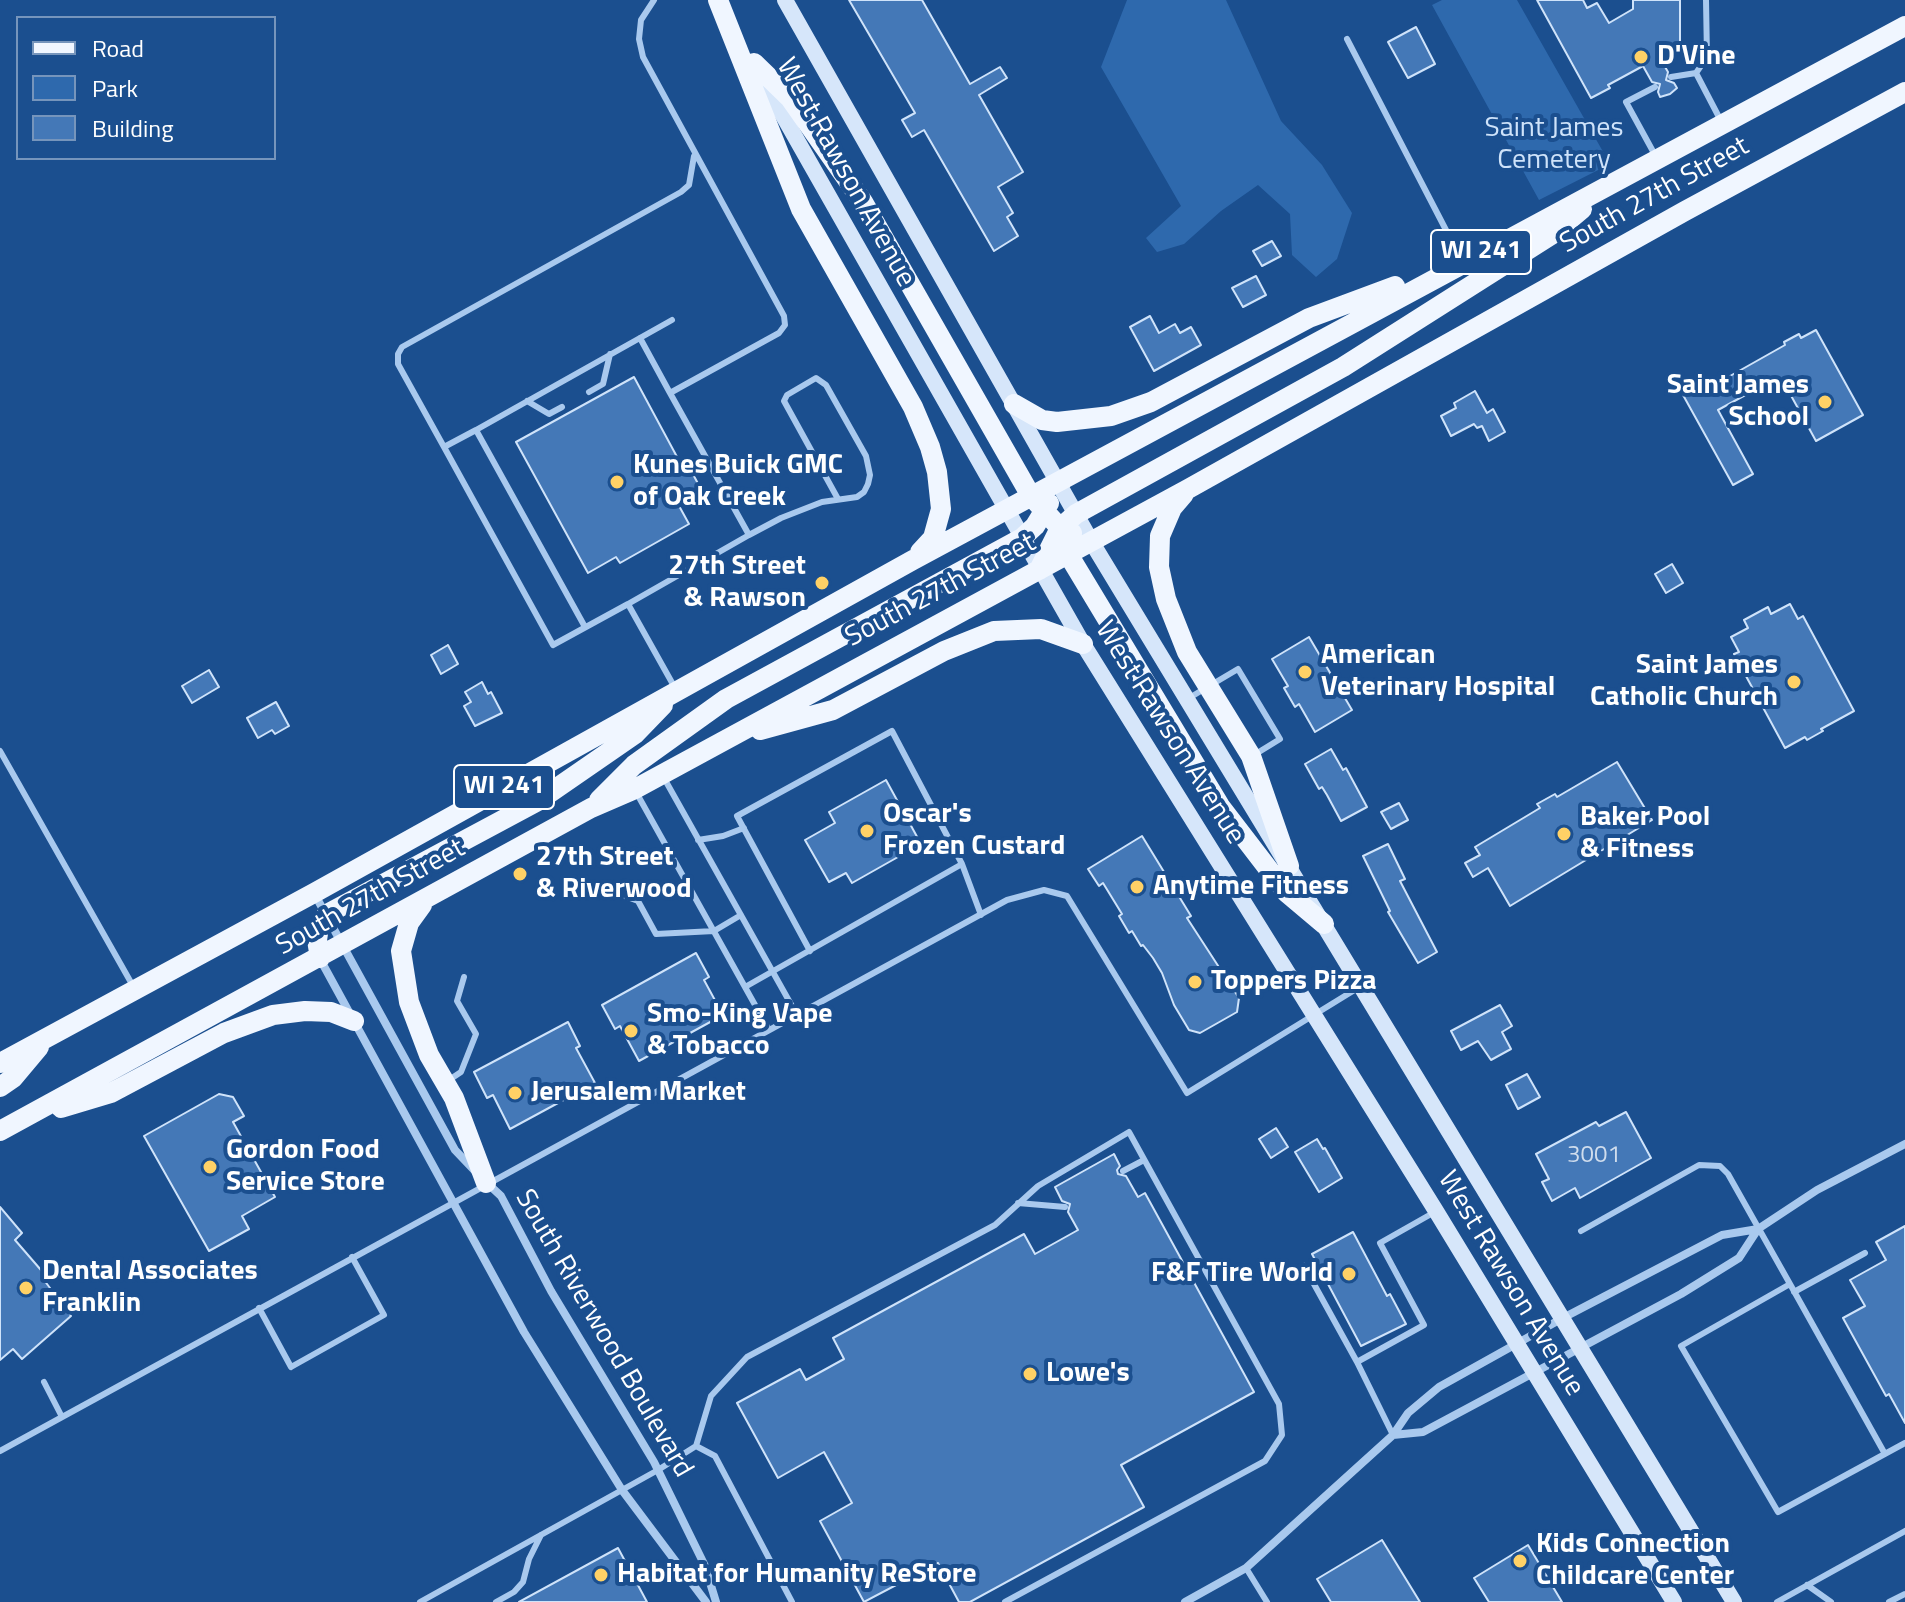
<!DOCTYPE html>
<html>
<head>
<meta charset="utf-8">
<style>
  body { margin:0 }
  #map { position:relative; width:1905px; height:1602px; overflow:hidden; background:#1b4f8f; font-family:"Titillium Web",sans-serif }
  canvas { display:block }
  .legend { position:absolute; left:16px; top:16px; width:260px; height:144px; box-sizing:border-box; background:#1b4f8f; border:2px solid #7695bc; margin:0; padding:10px 14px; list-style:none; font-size:24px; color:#fff }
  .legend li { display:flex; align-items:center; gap:16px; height:40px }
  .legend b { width:40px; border:2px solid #7695bc }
</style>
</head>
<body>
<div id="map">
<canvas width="1905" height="1602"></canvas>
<ul class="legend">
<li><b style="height:10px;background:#f0f6ff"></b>Road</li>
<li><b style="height:22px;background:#2e69ad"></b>Park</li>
<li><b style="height:22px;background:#4478b7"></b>Building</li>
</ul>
</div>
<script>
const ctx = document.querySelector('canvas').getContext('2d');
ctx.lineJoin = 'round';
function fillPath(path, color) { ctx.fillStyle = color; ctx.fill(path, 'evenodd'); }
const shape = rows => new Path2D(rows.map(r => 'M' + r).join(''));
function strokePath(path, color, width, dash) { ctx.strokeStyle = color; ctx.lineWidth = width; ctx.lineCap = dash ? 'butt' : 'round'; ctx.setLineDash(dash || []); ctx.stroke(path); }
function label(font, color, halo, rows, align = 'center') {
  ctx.font = font + ' "Titillium Web",sans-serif'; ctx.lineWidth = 8; ctx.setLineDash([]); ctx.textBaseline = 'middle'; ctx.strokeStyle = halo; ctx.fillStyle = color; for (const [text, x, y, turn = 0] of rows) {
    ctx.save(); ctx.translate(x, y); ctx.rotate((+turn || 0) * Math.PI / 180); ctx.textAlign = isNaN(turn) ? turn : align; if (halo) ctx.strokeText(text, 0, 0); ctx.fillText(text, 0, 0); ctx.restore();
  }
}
const green = shape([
  [1127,0,1226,0,1281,121,1322,165,1352,213,1337,259,1316,277,1292,255,1290,214,1258,185,1221,211,1184,244,1157,252,1146,238,1181,206,1101,67],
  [1442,0,1517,0,1610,164,1539,200,1432,5]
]);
const building = shape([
  [849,0,922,0,970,84,1000,67,1007,78,979,95,1023,172,998,187,1013,213,1007,217,1018,236,994,251,924,130,912,137,902,120,915,113,849,0],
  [1537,0,1583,0,1587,8,1597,3,1609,23,1633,9,1633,0,1680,0,1680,49,1661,60,1668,72,1666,80,1674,83,1677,88,1670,94,1660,97,1658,92,1660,84,1652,82,1643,66,1608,85,1610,88,1591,98,1537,0],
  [1416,27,1435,64,1408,78,1388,42,1416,27],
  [1272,241,1281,256,1262,266,1253,251,1272,241],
  [1256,276,1266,295,1243,307,1232,288,1256,276],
  [1150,316,1159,333,1175,324,1180,333,1191,327,1201,345,1154,371,1130,327,1150,316],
  [1816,330,1863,415,1816,441,1783,381,1763,392,1760,387,1718,410,1753,474,1733,485,1683,395,1704,383,1707,389,1785,345,1784,342,1799,334,1801,338,1816,330],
  [634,377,683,468,688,465,702,491,678,504,689,524,620,563,616,557,588,573,516,442,634,377],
  [1475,391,1487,413,1493,409,1505,432,1489,441,1482,426,1477,428,1474,424,1451,436,1441,416,1456,408,1454,403,1475,391],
  [1672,564,1683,583,1666,593,1655,574,1672,564],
  [1790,604,1798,619,1803,616,1854,711,1821,729,1823,731,1807,740,1805,737,1785,748,1734,654,1739,652,1731,637,1748,628,1744,620,1768,607,1771,614,1790,604],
  [1309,637,1352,710,1315,732,1299,704,1295,707,1284,688,1288,686,1272,659,1309,637],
  [448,645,458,664,441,674,431,655,448,645],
  [209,670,219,687,192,703,182,686,209,670],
  [482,682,488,694,491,692,502,713,475,726,464,706,471,702,465,692,482,682],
  [276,702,289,726,275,734,272,730,258,738,247,718,276,702],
  [1331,749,1343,770,1346,768,1367,807,1341,821,1327,795,1322,787,1319,789,1305,764,1331,749],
  [1617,762,1652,820,1510,906,1488,868,1473,877,1465,863,1480,855,1475,847,1540,808,1537,804,1555,794,1557,797,1617,762],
  [886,780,921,844,852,883,846,873,829,882,805,840,835,823,829,812,886,780],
  [1399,803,1408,820,1391,829,1381,812,1399,803],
  [1142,836,1191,916,1187,918,1239,998,1237,1012,1200,1033,1189,1030,1174,1005,1162,973,1153,958,1143,945,1141,946,1132,931,1129,933,1119,916,1122,914,1103,883,1099,886,1088,869,1142,836],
  [1388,844,1405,879,1400,881,1437,952,1418,963,1388,912,1390,911,1363,856,1388,844],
  [696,953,709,977,704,980,723,1015,639,1061,620,1026,615,1029,602,1005,696,953],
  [1500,1005,1512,1026,1502,1032,1511,1049,1491,1060,1478,1041,1461,1050,1451,1031,1500,1005],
  [568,1022,580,1046,576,1048,595,1083,510,1129,493,1095,487,1098,474,1072,568,1022],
  [1527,1074,1540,1097,1518,1109,1506,1085,1527,1074],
  [219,1094,233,1097,244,1116,233,1122,275,1197,242,1216,249,1229,209,1251,144,1136,219,1094],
  [1626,1112,1651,1158,1580,1198,1575,1188,1552,1201,1542,1182,1549,1179,1536,1154,1596,1122,1599,1126,1626,1112],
  [1276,1128,1288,1147,1271,1158,1259,1139,1276,1128],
  [1317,1139,1323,1149,1325,1148,1342,1178,1319,1192,1295,1152,1317,1139],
  [1114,1154,1120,1166,1117,1170,1118,1174,1126,1176,1138,1197,1145,1193,1254,1392,1121,1465,1144,1507,970,1602,959,1602,938,1563,864,1602,820,1521,852,1503,824,1452,778,1478,737,1403,800,1369,806,1380,844,1359,833,1338,1024,1234,1035,1254,1078,1230,1068,1212,1070,1204,1062,1201,1055,1187,1114,1154],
  [0,1207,22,1233,15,1240,47,1277,44,1280,71,1316,22,1359,13,1349,0,1360,0,1207],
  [1905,1226,1905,1423,1889,1394,1886,1396,1843,1318,1865,1306,1850,1280,1886,1260,1876,1242,1905,1226],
  [1353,1232,1387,1296,1390,1294,1406,1324,1361,1346,1312,1254,1353,1232],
  [1382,1540,1420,1602,1331,1602,1317,1579,1382,1540],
  [1528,1545,1562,1602,1489,1602,1474,1578,1528,1545],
  [618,1548,647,1602,519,1602,618,1548]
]);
const lane = shape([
  [654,0,641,20,639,39,643,57,784,316,785,325,779,333,670,393,749,535,628,604,675,688],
  [1347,39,1461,259],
  [1696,73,1707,57,1706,0],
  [1671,77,1696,73,1721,121],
  [1655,87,1626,102,1655,155],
  [640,338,670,393],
  [589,392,603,384,610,354],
  [527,401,549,414,562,407],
  [476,430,672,320],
  [444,447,398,364,398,354,402,347,681,192,689,185,694,156],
  [749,535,781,518,822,502,857,497,864,492,868,484,870,475,866,456,826,385,816,378,787,395,784,401,838,499],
  [585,627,476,430,444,447,553,645,628,604],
  [1189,698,1238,669,1280,739,1254,755],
  [0,751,133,986],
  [664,778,797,1015],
  [636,792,769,1030],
  [698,840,723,836,744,828],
  [614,892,638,901,656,934,714,931,741,915],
  [810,951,737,816,892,731,962,864,981,915],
  [745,987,962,864],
  [449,1080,461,1072,476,1034,457,1001,464,977],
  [1123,1171,1144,1160],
  [1018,1203,1065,1207],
  [1581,1231,1699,1165,1720,1166,1728,1174,1790,1284,1681,1346,1778,1512,1905,1443],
  [1304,1266,1357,1362],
  [1790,1284,1885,1454],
  [1794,1292,1865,1253],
  [259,1308,291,1367,384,1315,352,1257],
  [44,1382,62,1417],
  [1393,1435,1357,1362,1424,1325,1380,1243,1433,1213],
  [696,1446,715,1456,792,1602],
  [0,1451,1007,900,1044,890,1067,896,1187,1093,1361,986],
  [1246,1568,1267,1602],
  [1807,1585,1831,1602],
  [420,1602,658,1470,696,1446,711,1396,747,1357,995,1225,1038,1186,1129,1132,1279,1404,1282,1435,1265,1461,1005,1602],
  [496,1602,514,1592,523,1582,529,1559,541,1535],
  [1777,1602,1905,1531],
  [1889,1602,1905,1594]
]);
const street = shape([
  [314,893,455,1150,475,1171],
  [320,959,524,1332,622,1490,706,1602],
  [487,1183,501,1196,551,1291,654,1462,705,1566,716,1602],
  [1393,1435,1423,1432,1681,1294,1739,1258,1758,1229],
  [1185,1602,1246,1568,1393,1435,1408,1413,1439,1387,1561,1319,1722,1235,1758,1229,1817,1190,1905,1144]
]);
const secondary = shape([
  [785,0,1091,541,1734,1602],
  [760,75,1083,644,1436,1211,1674,1602]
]);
const primary = shape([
  [718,0,801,209,913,407,930,447,937,472,941,509,933,538,920,552],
  [754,63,790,98,863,202,1031,496,1060,528,1072,533],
  [1014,404,1042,420,1057,422,1111,416,1151,402,1309,318,1395,286],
  [1184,494,1172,508,1160,536,1159,567,1166,599,1187,652,1251,756,1289,866],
  [1060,545,1068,554,1220,806,1286,892,1324,924],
  [1039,570,1060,528,1076,514,1343,367,1551,235,1582,209],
  [760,730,833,710,944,651,994,631,1041,629,1083,644],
  [599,800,634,765,726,699,1022,538,1035,526,1049,503],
  [422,905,409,923,401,951,409,1002,429,1055,454,1098,486,1183],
  [320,958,317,940,319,927,327,914,538,801,635,734,663,705],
  [0,1063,314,893,913,560,1905,26],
  [0,1087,13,1078,39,1047],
  [61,1108,111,1093,224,1033,273,1015,305,1011,331,1012,354,1021],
  [0,1131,591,808,635,789,1188,489,1685,211,1905,92]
]);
const markers = [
  [1641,57,8,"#ffd166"],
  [1825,402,8,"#ffd166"],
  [617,482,8,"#ffd166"],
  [822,583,8,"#ffd166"],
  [1305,672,8,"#ffd166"],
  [1794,682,8,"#ffd166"],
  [867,831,8,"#ffd166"],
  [1564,834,8,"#ffd166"],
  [520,874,8,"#ffd166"],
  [1137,887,8,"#ffd166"],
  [1195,982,8,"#ffd166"],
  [631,1031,8,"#ffd166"],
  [515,1093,8,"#ffd166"],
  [210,1167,8,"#ffd166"],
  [1349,1274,8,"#ffd166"],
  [26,1288,8,"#ffd166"],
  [1030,1374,8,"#ffd166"],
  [1520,1561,8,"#ffd166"],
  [601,1575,8,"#ffd166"]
];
const numberNames = [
  ["3001",1594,1156]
];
const shields = [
  [1481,252,100],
  [504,787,100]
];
const shieldNames = [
  ["WI 241",1481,252],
  ["WI 241",504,787]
];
const poiNames = [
  ["D'Vine",1657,57],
  ["Saint James",1809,386,"right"],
  ["School",1809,418,"right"],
  ["Kunes Buick GMC",633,466],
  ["of Oak Creek",633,498],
  ["27th Street",806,567,"right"],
  ["& Rawson",806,599,"right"],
  ["American",1321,656],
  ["Veterinary Hospital",1321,688],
  ["Saint James",1778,666,"right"],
  ["Catholic Church",1778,698,"right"],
  ["Oscar's",883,815],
  ["Frozen Custard",883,847],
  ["Baker Pool",1580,818],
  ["& Fitness",1580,850],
  ["27th Street",536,858],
  ["& Riverwood",536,890],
  ["Anytime Fitness",1153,887],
  ["Toppers Pizza",1211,982],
  ["Smo-King Vape",647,1015],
  ["& Tobacco",647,1047],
  ["Jerusalem Market",531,1093],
  ["Gordon Food",226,1151],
  ["Service Store",226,1183],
  ["Dental Associates",42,1272],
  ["Franklin",42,1304],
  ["F&F Tire World",1333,1274,"right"],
  ["Lowe's",1046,1374],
  ["Kids Connection",1536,1545],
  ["Childcare Center",1536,1577],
  ["Habitat for Humanity ReStore",617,1575]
];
const parkNames = [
  ["Saint James",1554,129],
  ["Cemetery",1554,161]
];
const streetNames = [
  ["West Rawson Avenue",845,173,61],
  ["South 27th Street",1655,196,-29],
  ["South 27th Street",941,591,-28],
  ["West Rawson Avenue",1169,733,58],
  ["South 27th Street",371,898,-29],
  ["West Rawson Avenue",1510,1284,59],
  ["South Riverwood Boulevard",603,1334,60]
];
fillPath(green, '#2e69ad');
fillPath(building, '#4478b7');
strokePath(building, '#cfe3fa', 2);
strokePath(lane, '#a9c9ee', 6);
strokePath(street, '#a9c9ee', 8);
strokePath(secondary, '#d6e6fa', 16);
strokePath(primary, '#f0f6ff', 20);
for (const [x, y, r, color] of markers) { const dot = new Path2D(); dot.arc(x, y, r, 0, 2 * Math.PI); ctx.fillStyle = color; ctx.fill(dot); strokePath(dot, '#1b4f8f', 3); }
label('24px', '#d0dded', null, numberNames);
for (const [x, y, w] of shields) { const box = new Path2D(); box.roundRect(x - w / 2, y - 22, w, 44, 6); ctx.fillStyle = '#1b4f8f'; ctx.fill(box); strokePath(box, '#fff', 2); }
label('bold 26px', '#fff', null, shieldNames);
label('bold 28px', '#fff', '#1b4f8f', poiNames, 'left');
label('28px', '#cfe3fa', '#1b4f8f', parkNames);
label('28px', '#fff', '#1b4f8f', streetNames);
</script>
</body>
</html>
